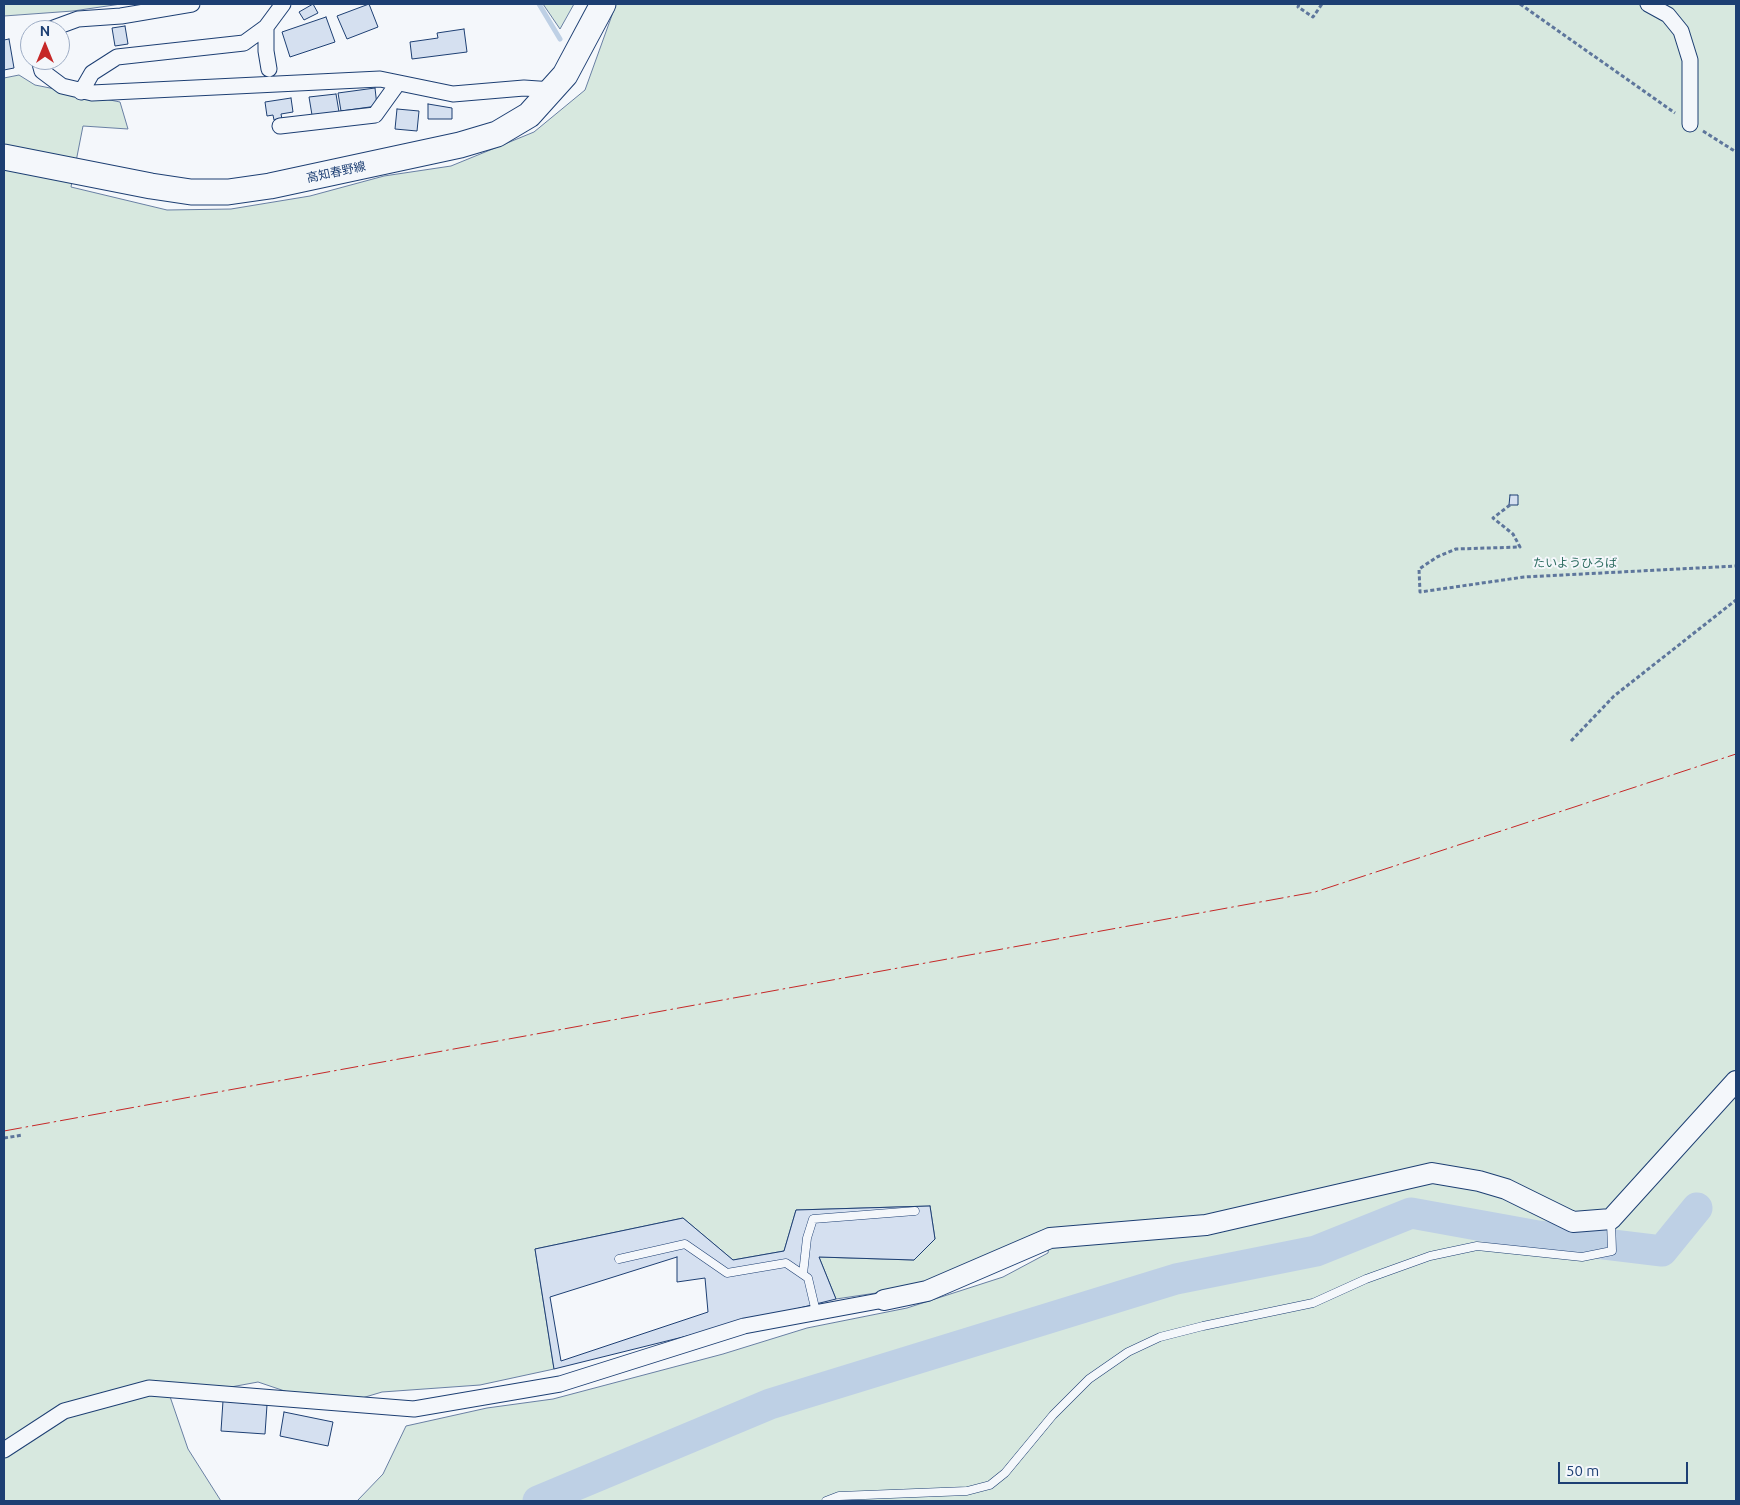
<!DOCTYPE html>
<html>
<head>
<meta charset="utf-8">
<style>
  body { margin:0 }
  #map { position:relative; width:1740px; height:1505px; overflow:hidden; background:#f4f7fb; font-family:Ubuntu,sans-serif }
  canvas { display:block }
  .frame { position:absolute; inset:0; border:5px solid #1d3f73; pointer-events:none }
  .north { position:absolute; left:20px; top:20px; width:50px; height:50px; box-sizing:border-box; background:#f4f7fb; border:1px solid #9eadc5; border-radius:50%; rotate:0deg; font-size:14px; font-weight:700; line-height:20px; text-align:center; color:#1d3f73 }
  .north::after { content:''; display:block; margin:auto; width:18px; height:22px; background:#c62828; clip-path:polygon(50% 0,100% 100%,50% 72%,0 100%) }
  .scale { position:absolute; left:1558px; top:1462px; width:130px; height:22px; box-sizing:border-box; border:2px solid #1d3f73; border-top:0; padding-left:6px; font-size:15px; line-height:18px; white-space:nowrap; color:#1d3f73; -webkit-text-stroke:4px #f4f7fb; paint-order:stroke }
</style>
</head>
<body>
<div id="map">
<canvas width="1740" height="1505"></canvas>
<div class="frame"></div>
<div class="north">N</div>
<div class="scale">50 m</div>
</div>
<script>
const ctx = document.querySelector('canvas').getContext('2d');
ctx.lineJoin = 'round';
function fillPath(path, color) { ctx.fillStyle = color; ctx.fill(path, 'evenodd'); }
const shape = rows => new Path2D(rows.map(r => 'M' + r).join(''));
function strokePath(path, color, width, dash) { ctx.strokeStyle = color; ctx.lineWidth = width; ctx.lineCap = dash ? 'butt' : 'round'; ctx.setLineDash(dash || []); ctx.stroke(path); }
function label(font, color, halo, rows, align = 'center') {
  ctx.font = font + ' Ubuntu,"Noto Sans JP",sans-serif'; ctx.lineWidth = 4; ctx.setLineDash([]); ctx.textBaseline = 'middle'; ctx.strokeStyle = halo; ctx.fillStyle = color; for (const [text, x, y, turn = 0] of rows) {
    ctx.save(); ctx.translate(x, y); ctx.rotate((+turn || 0) * Math.PI / 180); ctx.textAlign = isNaN(turn) ? turn : align; if (halo) ctx.strokeText(text, 0, 0); ctx.fillText(text, 0, 0); ctx.restore();
  }
}
const green = shape([
  [4,4,121,4,73,11,4,16,4,4],
  [543,4,574,4,560,29,543,4],
  [616,4,1736,4,1736,1501,357,1501,383,1474,406,1426,487,1408,553,1399,723,1354,807,1328,907,1308,1003,1277,1048,1253,1050,1239,923,1286,836,1299,819,1257,914,1260,935,1239,930,1206,796,1210,784,1251,733,1260,683,1218,535,1249,554,1369,480,1385,382,1392,332,1407,258,1382,204,1392,165,1382,188,1449,221,1501,4,1501,4,78,19,75,35,85,120,102,128,129,83,126,71,187,167,210,231,209,310,196,384,176,451,166,534,132,585,90,616,4]
]);
const stream = shape([
  [539,4,560,39]
]);
const river = shape([
  [538,1501,770,1404,1176,1279,1316,1251,1411,1213,1538,1236,1662,1251,1697,1208]
]);
const building = shape([
  [313,4,318,13,304,20,299,12,313,4],
  [369,4,378,27,347,39,337,16,369,4],
  [326,17,335,42,290,57,282,32,326,17],
  [125,26,128,44,115,46,112,28,125,26],
  [464,29,467,52,412,59,410,42,438,38,437,33,464,29],
  [9,39,14,68,4,70,4,40,9,39],
  [375,88,377,106,341,111,338,93,375,88],
  [336,94,339,112,312,115,309,97,336,94],
  [291,98,293,112,281,114,282,119,274,120,273,115,267,116,265,102,291,98],
  [428,104,452,108,452,119,428,119,428,104],
  [397,109,419,111,417,131,395,129,397,109],
  [1510,495,1518,495,1518,505,1509,505,1510,495],
  [930,1206,935,1239,914,1260,819,1257,836,1299,554,1369,535,1249,683,1218,733,1260,784,1251,796,1210,930,1206],
  [677,1257,677,1282,705,1278,708,1312,561,1361,550,1297,677,1257],
  [223,1401,267,1405,265,1434,221,1431,223,1401],
  [284,1412,333,1422,328,1446,280,1436,284,1412]
]);
const path = shape([
  [1299,4,1298,7,1313,17,1322,4],
  [1520,4,1675,113],
  [1703,131,1736,152],
  [1510,505,1493,518,1513,534,1520,547,1456,549,1437,557,1419,569,1420,592,1524,577,1736,566],
  [1571,741,1614,696,1736,600],
  [4,1138,23,1135]
]);
const service = shape([
  [619,1259,685,1244,727,1273,786,1263,808,1278,816,1312],
  [803,1274,807,1238,813,1219,915,1211],
  [826,1501,839,1496,967,1491,990,1485,1005,1473,1053,1415,1089,1379,1128,1352,1160,1337,1203,1326,1313,1303,1366,1279,1430,1256,1477,1246,1582,1257,1612,1251,1611,1221]
]);
const minor = shape([
  [1648,4,1668,15,1681,31,1690,60,1690,124],
  [48,30,78,19,121,16,192,4],
  [39,60,42,71,62,86,92,93,380,79,453,94,524,88,553,90],
  [269,69,266,51,266,27,283,4],
  [81,92,92,73,117,57,244,43,266,27],
  [280,126,375,115,398,83],
  [4,1450,64,1411,149,1388,414,1409,560,1384,744,1326,884,1300]
]);
const tertiary = shape([
  [884,1300,927,1291,1050,1238,1206,1225,1432,1173,1479,1181,1506,1189,1573,1222,1611,1219,1736,1081]
]);
const primary = shape([
  [4,157,151,186,191,192,228,192,270,186,460,145,497,134,529,115,565,75,603,4]
]);
const power = shape([
  [4,1131,1315,892,1736,754]
]);
const streetNames = [
  ["高知春野線",336,172,-12]
];
const parkNames = [
  ["たいようひろば",1575,563]
];
fillPath(green, '#d7e8df');
strokePath(green, '#687fa3', 1);
strokePath(stream, '#bed0e5', 5);
strokePath(river, '#bed0e5', 31);
fillPath(building, '#d5e0f0');
strokePath(building, '#1d3f73', 1);
strokePath(service, '#1d3f73', 9);
strokePath(minor, '#1d3f73', 17);
strokePath(tertiary, '#1d3f73', 22);
strokePath(primary, '#1d3f73', 27);
strokePath(path, '#5e769c', 3, [4, 2.5]);
strokePath(service, '#f4f7fb', 8);
strokePath(minor, '#f4f7fb', 15);
strokePath(tertiary, '#f4f7fb', 20);
strokePath(primary, '#f4f7fb', 25);
strokePath(power, '#c62828', 1, [18, 4, 2.5, 4]);
label('12px', '#1d3f73', '#f4f7fb', streetNames);
label('12px', '#2c6c60', '#f4f7fb', parkNames);
</script>
</body>
</html>
